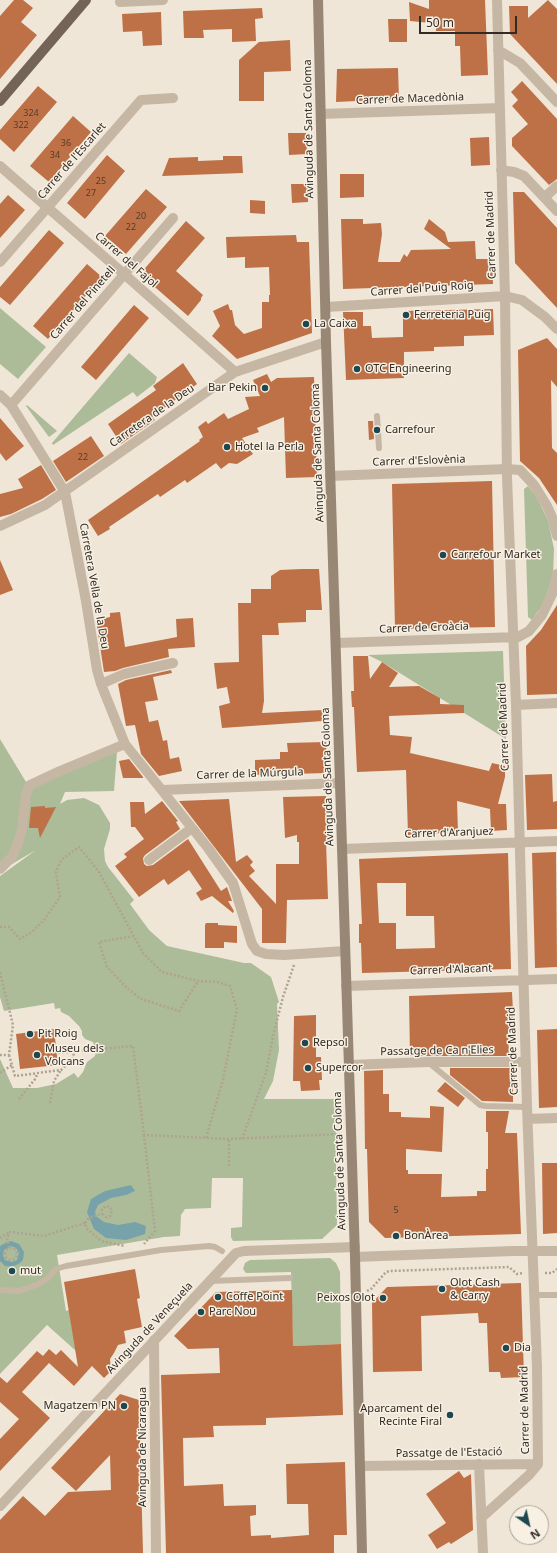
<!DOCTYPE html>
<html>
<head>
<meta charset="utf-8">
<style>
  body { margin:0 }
  #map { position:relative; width:557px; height:1553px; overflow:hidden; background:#efe6d7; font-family:"Noto Sans",sans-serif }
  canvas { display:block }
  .north { position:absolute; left:509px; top:1505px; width:40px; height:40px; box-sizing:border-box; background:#f7f0e3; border:1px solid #a8a197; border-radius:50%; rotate:146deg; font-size:11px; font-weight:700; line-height:16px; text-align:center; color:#322b25 }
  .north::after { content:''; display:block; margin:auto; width:14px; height:18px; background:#1e4750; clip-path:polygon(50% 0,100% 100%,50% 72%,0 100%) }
  .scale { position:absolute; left:419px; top:16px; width:98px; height:18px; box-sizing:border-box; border:2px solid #322b25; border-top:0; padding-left:5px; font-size:12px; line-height:14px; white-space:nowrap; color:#322b25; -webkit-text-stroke:3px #f7f0e3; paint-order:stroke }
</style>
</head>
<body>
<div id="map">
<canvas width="557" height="1553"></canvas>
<div class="north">N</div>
<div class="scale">50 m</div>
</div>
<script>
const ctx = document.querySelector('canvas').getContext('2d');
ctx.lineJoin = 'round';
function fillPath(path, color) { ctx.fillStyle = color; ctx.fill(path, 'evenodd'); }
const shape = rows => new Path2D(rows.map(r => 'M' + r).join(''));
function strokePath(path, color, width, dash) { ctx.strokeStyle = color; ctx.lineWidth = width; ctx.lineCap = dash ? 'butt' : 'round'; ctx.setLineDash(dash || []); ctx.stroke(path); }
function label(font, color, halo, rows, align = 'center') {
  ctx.font = font + ' "Noto Sans",sans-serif'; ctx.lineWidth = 3; ctx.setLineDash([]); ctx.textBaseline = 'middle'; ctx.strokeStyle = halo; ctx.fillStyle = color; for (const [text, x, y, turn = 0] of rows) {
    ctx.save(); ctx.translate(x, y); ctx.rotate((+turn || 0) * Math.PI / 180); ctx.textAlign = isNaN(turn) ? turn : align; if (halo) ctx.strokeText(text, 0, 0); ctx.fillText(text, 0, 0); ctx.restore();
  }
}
const green = shape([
  [0,308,46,347,18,379,0,364],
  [129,353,157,377,155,383,137,397,133,392,53,445,52,443],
  [27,405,57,431,49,437,26,406],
  [528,486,536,496,548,520,554,549,553,575,547,594,543,604,532,620,528,617,524,489],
  [503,651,506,739,382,662,368,655],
  [0,739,26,782,112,746,117,752,114,791,65,792,60,804,67,800,84,798,99,805,110,823,110,829,104,849,105,861,108,867,134,900,130,904,149,930,167,946,244,963,251,963,271,977,279,1002,277,1004,279,1050,273,1081,264,1099,335,1099,337,1225,322,1239,233,1241,231,1237,231,1228,242,1227,243,1178,212,1178,211,1208,185,1209,181,1215,180,1236,164,1237,57,1255,66,1311,69,1310,76,1351,47,1325,0,1374,0,1059,13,1088,37,1088,56,1084,74,1073,78,1078,83,1072,87,1062,95,1056,96,1051,93,1042,85,1039,82,1035,82,1031,79,1026,69,1016,61,1012,60,1008,55,1009,54,1003,4,1011,0,997,0,876,36,850,0,871],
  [330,1258,336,1263,340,1272,341,1344,293,1346,291,1272,246,1273,243,1269,245,1263,250,1260]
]);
const water = shape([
  [131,1185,135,1191,126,1195,111,1198,98,1205,95,1212,97,1217,104,1222,118,1225,135,1222,146,1226,145,1234,126,1240,106,1238,94,1229,87,1212,91,1199,105,1191],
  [11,1241,19,1244,24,1252,23,1260,20,1263,12,1267,5,1266,0,1261,0,1246,7,1242],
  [11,1246,16,1248,19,1253,17,1260,12,1262,5,1260,3,1255,4,1250]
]);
const building = shape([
  [14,0,23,0,33,8,21,22,37,35,0,79,0,16],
  [429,0,485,0,488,75,461,76,460,46,455,46,455,31,436,31,436,25,431,25,431,23,410,21,409,2,429,9],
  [548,0,557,9,557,84,510,34,509,6,528,6,528,18],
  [262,8,263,18,255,19,256,41,232,42,232,29,203,30,204,38,184,38,183,11],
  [161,12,162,45,143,46,142,31,123,32,122,14],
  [388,19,407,19,407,42,389,42],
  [290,40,291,71,264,72,264,101,239,101,239,60,259,42],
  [398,68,399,99,336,102,337,69],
  [522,81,557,119,557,179,549,185,512,146,512,138,528,124,512,106,518,100,511,92],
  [38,86,57,102,14,152,0,139,0,130],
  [73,116,91,132,49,182,30,166],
  [288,133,306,133,307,154,289,155],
  [489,137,490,165,471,166,470,138],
  [107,155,125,171,85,219,67,203],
  [223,156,242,156,243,173,162,176,169,158,198,157,198,161,223,160],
  [340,174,364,174,364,197,340,198],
  [291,184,308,184,308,202,292,203],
  [146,189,167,207,126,254,105,236],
  [513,192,524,192,557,228,557,308,515,263],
  [8,195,25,210,0,238,0,204],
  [250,200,265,201,265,214,250,213],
  [341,219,363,219,363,224,381,223,382,234,378,262,400,262,404,254,407,257,411,250,451,249,424,229,429,219,445,232,448,242,475,241,476,259,492,259,493,284,343,289],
  [186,221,205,238,176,271,203,295,201,298,201,300,188,316,140,274],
  [49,230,64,243,10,305,0,297,0,287],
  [296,235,297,242,309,242,312,333,237,359,212,336,220,326,213,311,228,304,230,310,232,310,235,325,244,334,262,328,262,302,269,302,269,295,270,295,269,267,245,268,245,257,227,258,226,237],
  [87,264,102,277,48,339,33,326],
  [134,305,149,318,96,380,81,367],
  [493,309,494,335,464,336,464,346,434,347,434,351,404,352,404,378,346,380,343,312,363,312,363,326,371,326,372,338,403,337,403,311],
  [547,338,557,349,557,387,551,380,552,448,557,453,557,505,539,478,520,461,518,350],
  [183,363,197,384,152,417,155,420,121,444,108,424,156,390,153,386],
  [267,374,271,382,277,378,314,377,317,477,286,478,284,417,257,428,259,432,242,438,253,454,237,464,229,463,221,469,216,463,187,483,185,480,160,497,158,494,109,527,110,529,98,536,88,520,200,441,199,440,203,437,198,427,206,421,208,424,224,413,228,419,249,409,245,397,260,396,253,380],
  [0,418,24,446,6,461,0,453],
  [368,421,373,421,374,439,369,440],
  [91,436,104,456,66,482,53,461],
  [41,465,56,490,42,499,11,514,0,517,0,494,23,488,18,479],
  [492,481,495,627,395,629,392,484],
  [0,560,13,590,0,595],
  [302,569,319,569,322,610,306,610,306,622,278,623,279,635,262,635,264,701,262,713,323,710,323,721,222,728,219,706,230,703,227,687,217,689,214,663,239,662,238,603,251,603,251,589,271,589,271,576,280,570],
  [557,605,557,694,527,695,526,646,541,630],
  [120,612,125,647,177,637,176,619,193,618,195,647,168,649,169,657,123,668,115,671,104,672,96,620,110,617,110,613],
  [353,656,368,656,370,679,382,662,398,673,389,687,419,686,440,698,440,704,464,705,464,713,389,716,390,735,412,737,410,753,489,771,492,763,505,766,505,777,498,804,506,804,507,830,491,831,490,809,457,801,458,832,408,835,406,770,357,772,354,707,352,707,351,691,354,691],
  [171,670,172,673,153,677,158,700,145,702,149,722,158,720,163,741,167,740,170,759,179,757,182,771,159,776,141,754,135,725,126,726,118,684,126,680],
  [326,742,327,773,255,775,255,760,280,759,280,752,288,752,287,743],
  [129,759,143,777,143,778,123,778,119,761],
  [552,774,553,802,557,801,557,829,527,830,525,775],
  [326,796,326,810,328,810,329,841,326,842,328,899,287,900,286,943,262,943,262,909,179,801,229,799,236,862,247,855,253,862,250,865,255,871,249,876,276,904,276,864,299,864,299,842,297,842,297,835,285,838,283,797],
  [162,801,178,821,176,822,180,829,145,855,143,858,144,864,147,866,153,865,188,839,221,891,227,887,232,901,228,901,234,911,233,913,212,896,201,901,196,893,202,889,189,870,168,885,164,879,139,897,115,866,127,857,124,854,144,839,135,827,131,827,130,802,144,802,145,814],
  [45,806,45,808,56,807,40,838,38,828,29,828,31,807],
  [556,852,557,967,535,968,532,853],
  [508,853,511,969,362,973,361,943,359,943,359,924,362,924,359,859],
  [377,883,406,883,406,916,434,916,435,948,396,949,396,923,379,923],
  [206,923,218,923,218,925,237,926,237,943,224,942,224,948,205,948,205,925],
  [512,992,514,1031,508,1032,509,1056,410,1056,409,996],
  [316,1015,316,1057,321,1057,322,1080,319,1080,320,1090,301,1091,300,1081,293,1081,294,1016],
  [54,1029,58,1065,20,1069,16,1034],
  [557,1029,557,1107,539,1108,537,1030],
  [450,1068,515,1068,515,1087,513,1087,513,1102,482,1101,450,1075],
  [383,1070,383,1094,389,1094,389,1112,401,1112,401,1117,430,1118,430,1106,444,1107,442,1152,406,1149,406,1170,408,1170,408,1174,442,1174,441,1197,477,1196,477,1191,486,1191,486,1169,488,1169,488,1132,486,1132,486,1111,509,1111,505,1133,517,1133,521,1234,385,1238,369,1222,367,1149,365,1149,364,1071],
  [445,1082,465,1098,458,1107,437,1091],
  [542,1163,557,1163,557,1233,543,1234],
  [135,1269,140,1298,137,1299,142,1327,124,1331,126,1343,118,1345,114,1353,110,1359,111,1371,104,1378,92,1366,74,1386,49,1363,22,1392,50,1418,0,1471,0,1439,19,1419,0,1402,0,1377,7,1383,37,1351,43,1356,49,1349,56,1355,61,1350,78,1367,64,1282],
  [521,1283,524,1377,501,1378,500,1372,489,1372,487,1323,479,1323,478,1313,421,1316,422,1371,373,1372,372,1303,387,1287],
  [292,1290,293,1346,341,1344,343,1415,266,1418,266,1425,213,1426,214,1437,183,1438,184,1486,223,1484,224,1506,256,1505,256,1515,250,1516,251,1536,271,1535,271,1538,309,1535,308,1504,287,1504,286,1464,345,1462,347,1535,334,1535,334,1553,166,1553,161,1375,220,1373,219,1348,188,1349,174,1336,216,1292],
  [120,1394,139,1400,143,1553,0,1553,0,1520,23,1496,45,1516,68,1492,111,1490,110,1455,76,1491,51,1468],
  [459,1471,464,1478,471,1474,473,1530,451,1544,449,1542,437,1549,428,1535,446,1523,426,1494]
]);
const path = shape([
  [0,927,9,927,20,939,32,932,44,920,60,897,56,872,61,860,79,847,99,872,143,953,162,972,198,981,217,982,230,986,237,1009,223,1080,206,1138],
  [134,936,99,942,107,967,128,989,141,999,179,1011,198,981],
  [0,972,13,1025,9,1055,0,1055],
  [58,1053,133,1046,144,1135,229,1139,340,1134],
  [9,1055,15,1076,61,1070,73,1059,74,1051],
  [0,1073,12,1065],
  [19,1099,36,1078,37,1073],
  [50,1103,54,1081,61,1070],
  [144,1135,155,1231,144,1244],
  [242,1139,266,1073,273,1036,283,997,294,965],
  [229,1166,229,1139],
  [85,1223,88,1219,97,1215,102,1214,106,1217,110,1216,112,1211,110,1207,106,1206,102,1209,102,1214],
  [0,1238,10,1232],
  '5 1254a6 6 0 1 1 12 0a6 6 0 1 1-12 0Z',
  [9,1248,7,1238,10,1232,44,1236,85,1223,86,1228,101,1241,125,1246],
  [545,1273,552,1273,557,1269],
  [367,1291,371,1289,386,1272,390,1271,509,1267,517,1274,524,1273]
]);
const lane = shape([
  [377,416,379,448],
  [428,1062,480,1105,485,1106,527,1107],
  [210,1281,290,1278],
  [0,1290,19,1291,39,1284,48,1278,56,1269,66,1266,161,1250,209,1246,215,1247,222,1251],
  [534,1295,557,1295]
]);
const street = shape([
  [497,0,505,296,507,477,516,705,527,1107,537,1367,538,1464],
  [120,2,163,0],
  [498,50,520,63,557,102],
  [321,114,500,108],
  [0,166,124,274,235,372],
  [501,170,514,172,524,176,557,211],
  [545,197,557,186],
  [0,262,141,100,173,98],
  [326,307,505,296,522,300,545,317,557,329],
  [0,395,11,405,65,492,86,601,97,670,101,684,125,744,208,848,233,883,252,944,257,951,266,954,284,955,345,951],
  [11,405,173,218],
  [330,476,507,469,520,470,534,485,547,506,552,517,557,536],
  [0,526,45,505,235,372,326,342],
  [336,643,518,637,529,631,542,615,553,592,557,574],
  [101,684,124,674,173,663],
  [516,705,557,703],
  [162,790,340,783],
  [342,849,557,841],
  [149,860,192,828],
  [0,869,12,857,18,843,22,829,26,794,30,785,60,771,125,744],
  [346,986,557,979],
  [349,1065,428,1062,526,1062],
  [528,1119,557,1118],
  [355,1257,513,1251,557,1251],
  [154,1340,156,1553],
  [479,1464,483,1553],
  [361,1466,538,1464],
  [0,1506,236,1253,244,1251,355,1247],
  [481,1518,529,1475,538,1464]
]);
const secondary = shape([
  [318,0,326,342,355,1257,362,1553]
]);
const primary = shape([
  [0,101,86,0]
]);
const markers = [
  [406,315,4,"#1e4750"],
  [306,324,4,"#1e4750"],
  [357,369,4,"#1e4750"],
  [265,388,4,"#1e4750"],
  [377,430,4,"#1e4750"],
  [227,447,4,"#1e4750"],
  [443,555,4,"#1e4750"],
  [30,1034,4,"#1e4750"],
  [305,1043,4,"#1e4750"],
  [37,1055,4,"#1e4750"],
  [308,1068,4,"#1e4750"],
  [396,1236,4,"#1e4750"],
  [12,1271,4,"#1e4750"],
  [442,1289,4,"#1e4750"],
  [218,1297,4,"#1e4750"],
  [383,1298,4,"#1e4750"],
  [201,1312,4,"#1e4750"],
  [506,1348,4,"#1e4750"],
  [124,1406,4,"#1e4750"],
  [450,1415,4,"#1e4750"]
];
const numberNames = [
  ["324",31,113],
  ["322",21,125],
  ["36",66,143],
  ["34",55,155],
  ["25",101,181],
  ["27",91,193],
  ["20",141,216],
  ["22",131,227],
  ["22",83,457],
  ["5",396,1210]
];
const streetNames = [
  ["Carrer de Macedònia",410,99,-2],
  ["Avinguda de Santa Coloma",309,129,-91],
  ["Carrer de l'Escarlet",72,161,-49],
  ["Carrer de Madrid",491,235,-92],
  ["Carrer del Fajol",126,260,41],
  ["Carrer del Puig Roig",422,289,-4],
  ["Carrer del Pinetell",83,303,-49],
  ["Carretera de la Deu",152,416,-35],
  ["Avinguda de Santa Coloma",318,453,-92],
  ["Carrer d'Eslovènia",419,461,-2],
  ["Carretera Vella de la Deu",94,586,80],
  ["Carrer de Croàcia",424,628,-2],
  ["Carrer de Madrid",504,727,-92],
  ["Carrer de la Múrgula",250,774,-2],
  ["Avinguda de Santa Coloma",328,777,-92],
  ["Carrer d'Aranjuez",449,833,-2],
  ["Carrer d'Alacant",451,970,-2],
  ["Passatge de Ca n'Elies",437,1051,-1],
  ["Carrer de Madrid",513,1051,-92],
  ["Avinguda de Santa Coloma",340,1161,-92],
  ["Avinguda de Veneçuela",150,1328,-47],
  ["Carrer de Madrid",525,1410,-91],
  ["Avinguda de Nicaragua",143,1447,-90],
  ["Passatge de l'Estació",449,1453,-1]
];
const poiNames = [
  ["Ferreteria Puig",414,315],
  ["La Caixa",314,324],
  ["OTC Engineering",365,369],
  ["Bar Pekin",257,388,"right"],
  ["Carrefour",385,430],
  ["Hotel la Perla",235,447],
  ["Carrefour Market",451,555],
  ["Pit Roig",38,1034],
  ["Repsol",313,1043],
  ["Museu dels",45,1049],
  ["Volcans",45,1062],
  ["Supercor",316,1068],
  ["BonÀrea",404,1236],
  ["mut",20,1271],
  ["Olot Cash",450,1283],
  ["& Carry",450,1296],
  ["Coffe Point",226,1297],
  ["Peixos Olot",375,1298,"right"],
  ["Parc Nou",209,1312],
  ["Dia",514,1348],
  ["Magatzem PN",116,1406,"right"],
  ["Aparcament del",442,1409,"right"],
  ["Recinte Firal",442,1422,"right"]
];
fillPath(green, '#acbc99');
fillPath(water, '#78a2aa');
fillPath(building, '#be7146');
strokePath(path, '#b1a28f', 2.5, [2, 2]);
strokePath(lane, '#c6b7a4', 6);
strokePath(street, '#c6b7a4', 10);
strokePath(secondary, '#998776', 10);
strokePath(primary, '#736457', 10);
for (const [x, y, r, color] of markers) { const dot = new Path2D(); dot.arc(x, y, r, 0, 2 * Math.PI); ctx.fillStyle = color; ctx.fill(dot); strokePath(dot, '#f7f0e3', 1.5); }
label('9px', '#553c2d', null, numberNames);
label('11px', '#322b25', '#f7f0e3', streetNames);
label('11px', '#322b25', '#f7f0e3', poiNames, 'left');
</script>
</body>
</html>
